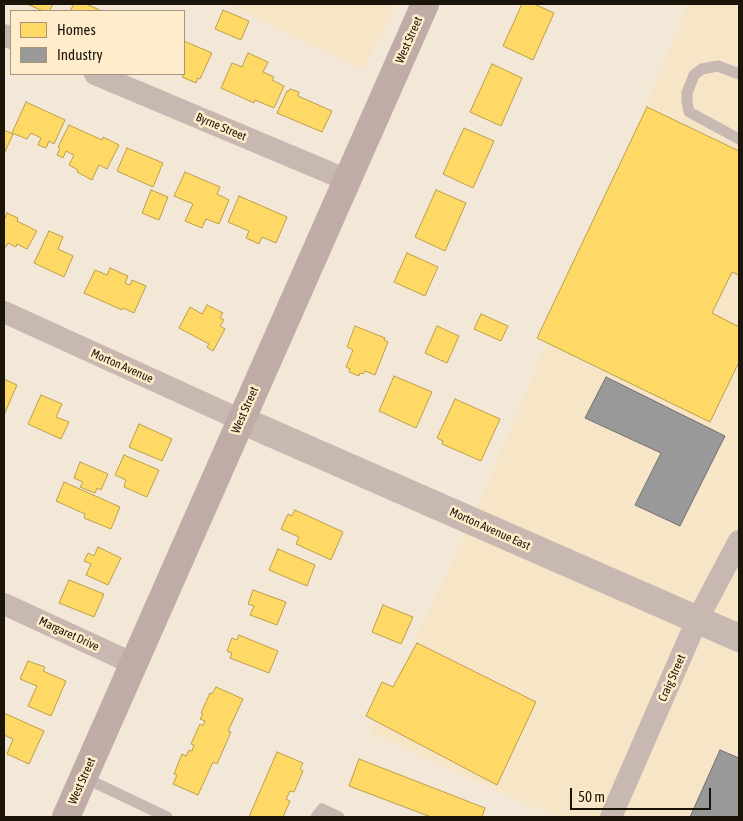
<!DOCTYPE html>
<html>
<head>
<meta charset="utf-8">
<style>
  body { margin:0 }
  #map { position:relative; width:743px; height:821px; overflow:hidden; background:#f3e8d7; font-family:"Asap Condensed",sans-serif }
  canvas { display:block }
  .frame { position:absolute; inset:0; border:5px solid #1b1509; pointer-events:none }
  .legend { position:absolute; left:10px; top:10px; width:175px; height:65px; box-sizing:border-box; background:#ffeccb; border:1px solid #a4967d; margin:0; padding:6px 9px; list-style:none; font-size:15px; color:#1b1509 }
  .legend li { display:flex; align-items:center; gap:10px; height:25px }
  .legend b { width:25px; border:1px solid #a4967d }
  .scale { position:absolute; left:570px; top:788px; width:141px; height:22px; box-sizing:border-box; border:2px solid #1b1509; border-top:0; padding-left:6px; font-size:15px; line-height:18px; white-space:nowrap; color:#1b1509; -webkit-text-stroke:4px #ffeccb; paint-order:stroke }
</style>
</head>
<body>
<div id="map">
<canvas width="743" height="821"></canvas>
<div class="frame"></div>
<ul class="legend">
<li><b style="height:14px;background:#ffd966"></b>Homes</li>
<li><b style="height:14px;background:#999"></b>Industry</li>
</ul>
<div class="scale">50 m</div>
</div>
<script>
const ctx = document.querySelector('canvas').getContext('2d');
ctx.lineJoin = 'round';
function fillPath(path, color) { ctx.fillStyle = color; ctx.fill(path, 'evenodd'); }
const shape = rows => new Path2D(rows.map(r => 'M' + r).join(''));
function strokePath(path, color, width, dash) { ctx.strokeStyle = color; ctx.lineWidth = width; ctx.lineCap = dash ? 'butt' : 'round'; ctx.setLineDash(dash || []); ctx.stroke(path); }
function label(font, color, halo, rows, align = 'center') {
  ctx.font = font + ' "Asap Condensed",sans-serif'; ctx.lineWidth = 5; ctx.setLineDash([]); ctx.textBaseline = 'middle'; ctx.strokeStyle = halo; ctx.fillStyle = color; for (const [text, x, y, turn = 0] of rows) {
    ctx.save(); ctx.translate(x, y); ctx.rotate((+turn || 0) * Math.PI / 180); ctx.textAlign = isNaN(turn) ? turn : align; if (halo) ctx.strokeText(text, 0, 0); ctx.fillText(text, 0, 0); ctx.restore();
  }
}
const built = shape([
  [226,4,398,4,363,70,226,5],
  [688,4,739,4,739,817,556,817,371,734,480,502]
]);
const homes = shape([
  [27,4,53,4,49,11,43,11,27,4],
  [74,4,86,4,102,11,70,11,74,4],
  [522,4,534,4,554,13,533,60,503,46,522,4],
  [223,10,249,21,241,40,215,29,223,10],
  [184,41,212,53,200,79,198,78,196,83,182,77,184,74,184,41],
  [248,53,268,62,263,72,274,77,272,80,284,86,274,108,255,100,254,103,221,88,232,63,242,67,248,53],
  [492,64,522,78,501,126,470,112,492,64],
  [290,89,299,92,298,96,332,111,322,132,277,113,287,91,289,91,290,89],
  [26,102,65,120,54,144,49,141,46,148,38,145,41,138,31,133,27,139,12,133,26,102],
  [647,107,739,151,739,275,732,272,712,313,739,327,739,362,710,422,537,338,647,107],
  [69,125,102,140,103,137,119,145,107,169,99,165,92,180,77,172,78,170,69,165,74,155,66,151,63,158,57,155,60,148,58,147,69,125],
  [464,128,494,141,473,188,443,174,464,128],
  [4,130,13,134,4,154,4,130],
  [127,148,163,163,153,187,117,171,127,148],
  [185,172,220,187,217,194,229,200,219,224,206,219,202,228,185,221,193,204,174,196,185,172],
  [151,190,168,197,159,220,142,213,151,190],
  [436,190,466,203,445,251,415,237,436,190],
  [239,196,287,217,276,243,262,237,259,244,246,238,249,231,228,222,239,196],
  [7,213,18,218,17,221,37,231,27,249,17,244,16,247,8,243,6,247,4,246,4,220,7,213],
  [49,231,63,237,58,249,73,256,64,277,34,263,49,231],
  [407,253,438,267,425,296,394,282,407,253],
  [110,268,128,276,125,283,130,285,132,280,146,286,134,313,123,308,122,310,84,293,95,270,107,275,110,268],
  [207,305,223,313,220,318,224,320,220,326,225,329,213,351,207,347,209,344,179,328,190,307,202,314,207,305],
  [481,314,508,326,501,341,474,329,481,314],
  [355,326,385,338,384,340,388,342,375,375,365,371,363,374,360,373,359,376,349,372,350,369,346,367,353,350,347,347,355,326],
  [437,326,459,336,447,363,425,353,437,326],
  [394,376,432,392,416,428,379,411,394,376],
  [4,379,17,385,4,415,4,379],
  [41,395,62,404,56,417,69,422,61,439,28,424,41,395],
  [455,399,500,419,481,461,442,444,443,441,437,438,455,399],
  [139,424,172,439,162,461,129,447,139,424],
  [124,455,159,470,147,497,124,487,126,480,115,475,124,455],
  [80,462,108,474,101,490,97,488,95,493,80,487,83,482,74,478,80,462],
  [64,482,120,507,111,529,84,518,85,514,56,501,64,482],
  [295,510,343,532,331,560,296,544,299,537,281,529,288,514,292,516,295,510],
  [98,547,121,558,108,585,86,575,91,564,84,561,88,553,94,556,98,547],
  [278,549,315,565,307,586,269,570,278,549],
  [69,580,104,594,94,617,59,603,69,580],
  [253,590,286,602,277,625,250,615,254,606,248,604,253,590],
  [383,605,413,617,401,644,372,632,383,605],
  [239,635,278,651,269,673,230,658,232,653,227,651,232,638,237,640,239,635],
  [417,643,536,702,497,785,366,716,382,682,393,687,417,643],
  [28,661,45,667,43,671,66,681,51,716,28,706,37,686,20,679,28,661],
  [216,687,243,699,228,731,231,732,217,764,213,762,198,795,173,784,177,775,174,774,182,754,186,756,189,750,192,751,194,745,191,744,200,724,203,726,205,721,200,719,203,714,201,713,210,693,212,694,216,687],
  [4,713,44,731,29,764,7,754,13,739,4,735,4,713],
  [277,752,303,763,300,769,303,771,294,792,290,791,286,799,290,801,283,817,249,817,277,752],
  [359,759,485,808,482,817,431,817,349,786,359,759]
]);
const industry = shape([
  [606,377,725,436,680,526,635,505,661,453,585,418,606,377],
  [720,750,739,758,739,817,690,817,720,750]
]);
const service = shape([
  [739,74,718,66,702,69,694,75,687,93,687,102,689,112,739,139],
  [83,777,167,817],
  [316,817,322,809,339,817]
]);
const minor = shape([
  [4,35,11,38],
  [95,74,347,180],
  [4,312,241,420],
  [4,604,134,664],
  [611,817,697,620,739,541]
]);
const tertiary = shape([
  [241,420,739,638]
]);
const secondary = shape([
  [66,817,425,4]
]);
const streetNames = [
  ["West Street",409,40,-66],
  ["Byrne Street",221,127,23],
  ["Morton Avenue",122,366,24],
  ["West Street",245,410,-66],
  ["Morton Avenue East",490,529,24],
  ["Margaret Drive",69,634,25],
  ["Craig Street",672,678,-66],
  ["West Street",82,781,-66]
];
fillPath(built, '#f7e5c8');
fillPath(homes, '#ffd966');
strokePath(homes, '#bb9e4a', 1);
fillPath(industry, '#999');
strokePath(industry, '#73716e', 1);
strokePath(service, '#c8b8b2', 11);
strokePath(minor, '#c8b8b2', 22);
strokePath(tertiary, '#c8b8b2', 28);
strokePath(secondary, '#bfaca7', 28);
label('12px', '#1b1509', '#ffeccb', streetNames);
</script>
</body>
</html>
